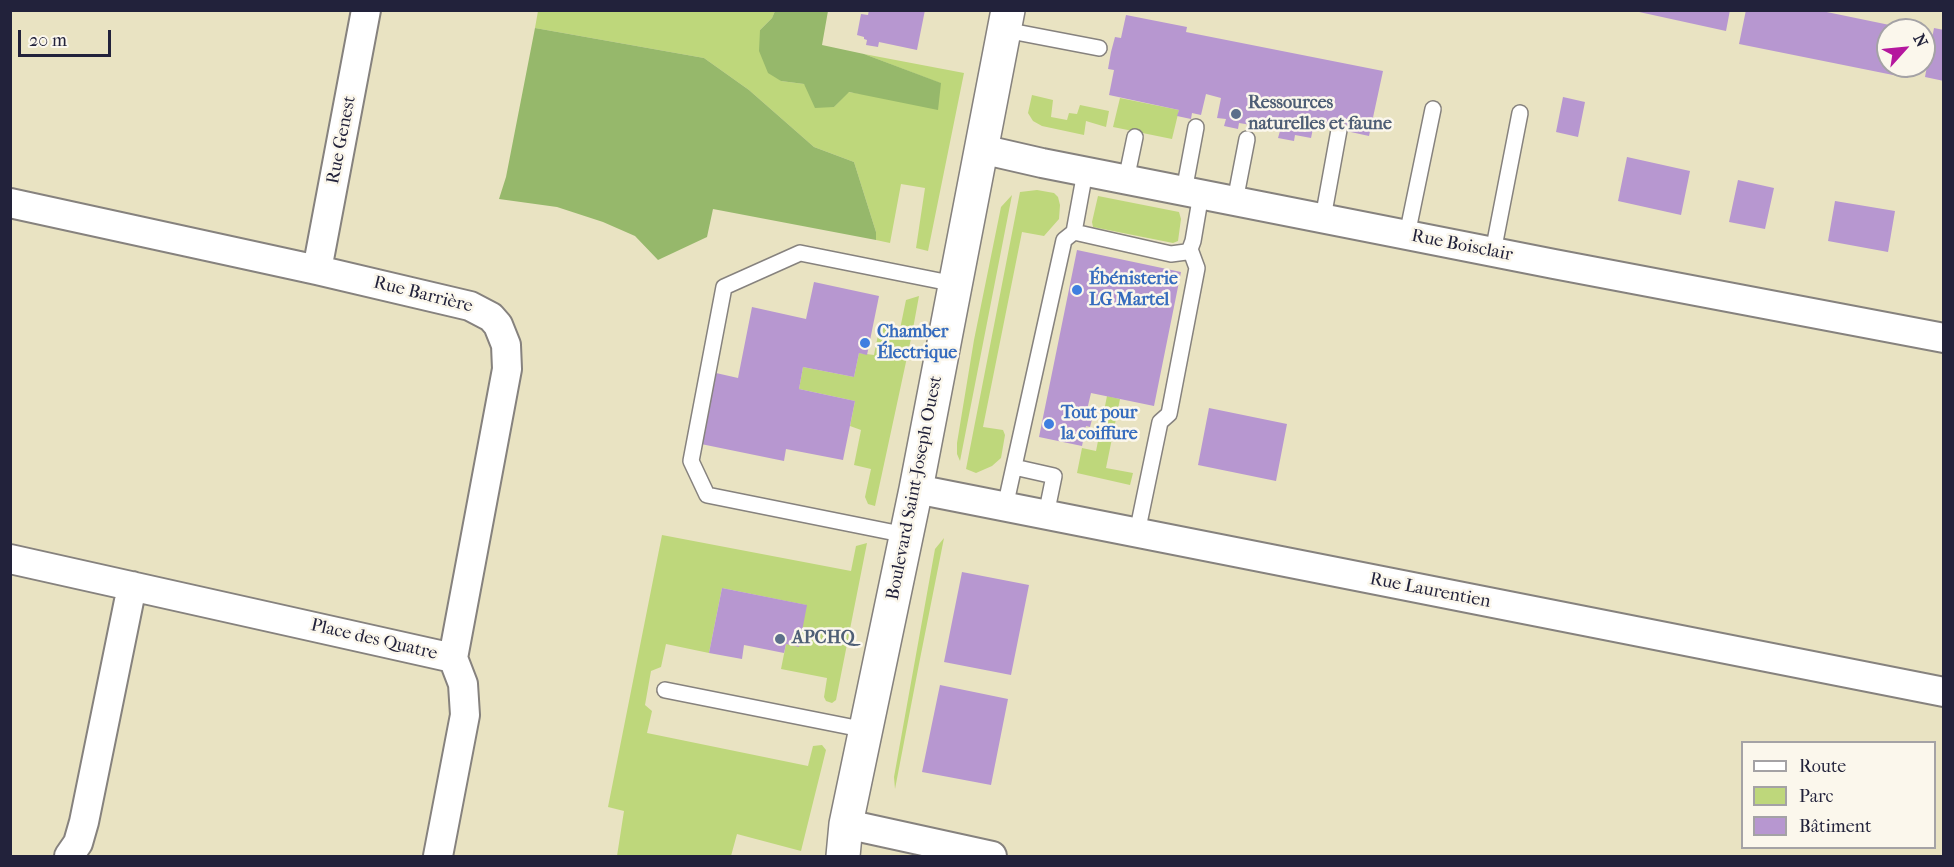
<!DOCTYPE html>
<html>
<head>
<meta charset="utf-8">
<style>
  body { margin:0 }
  #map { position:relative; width:1954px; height:867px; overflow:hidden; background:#e9e3c2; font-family:"IM FELL French Canon",serif }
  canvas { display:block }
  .frame { position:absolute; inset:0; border:12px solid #22223b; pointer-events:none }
  .legend { position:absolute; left:1741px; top:741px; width:195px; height:108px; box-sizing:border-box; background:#fbf7ec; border:2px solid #a4a2a5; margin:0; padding:8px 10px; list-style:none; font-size:18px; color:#22223b }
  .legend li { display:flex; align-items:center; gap:12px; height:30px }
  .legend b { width:30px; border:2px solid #a4a2a5 }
  .north { position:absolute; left:1876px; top:18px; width:60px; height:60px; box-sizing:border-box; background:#fbf7ec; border:2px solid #a4a2a5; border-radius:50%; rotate:63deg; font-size:16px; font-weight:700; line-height:24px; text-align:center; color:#22223b }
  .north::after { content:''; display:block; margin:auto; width:21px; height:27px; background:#b5179e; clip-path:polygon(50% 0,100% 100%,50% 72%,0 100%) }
  .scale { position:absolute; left:18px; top:30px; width:93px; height:27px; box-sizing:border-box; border:3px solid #22223b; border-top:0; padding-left:8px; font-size:18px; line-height:21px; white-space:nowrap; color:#22223b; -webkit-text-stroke:4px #fbf7ec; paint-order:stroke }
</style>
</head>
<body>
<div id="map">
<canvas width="1954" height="867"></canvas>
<div class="frame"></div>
<ul class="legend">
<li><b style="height:8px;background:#fff"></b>Route</li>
<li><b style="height:16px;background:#bed77b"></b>Parc</li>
<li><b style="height:16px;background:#b797d0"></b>Bâtiment</li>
</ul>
<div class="north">N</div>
<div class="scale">20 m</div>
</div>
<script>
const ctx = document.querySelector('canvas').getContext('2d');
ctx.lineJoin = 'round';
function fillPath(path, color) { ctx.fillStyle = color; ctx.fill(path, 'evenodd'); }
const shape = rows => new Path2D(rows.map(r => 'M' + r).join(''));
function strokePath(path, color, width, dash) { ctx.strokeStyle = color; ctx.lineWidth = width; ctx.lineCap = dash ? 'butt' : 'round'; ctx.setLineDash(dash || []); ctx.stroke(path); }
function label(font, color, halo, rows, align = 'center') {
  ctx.font = font + ' "IM FELL French Canon",serif'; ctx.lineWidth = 5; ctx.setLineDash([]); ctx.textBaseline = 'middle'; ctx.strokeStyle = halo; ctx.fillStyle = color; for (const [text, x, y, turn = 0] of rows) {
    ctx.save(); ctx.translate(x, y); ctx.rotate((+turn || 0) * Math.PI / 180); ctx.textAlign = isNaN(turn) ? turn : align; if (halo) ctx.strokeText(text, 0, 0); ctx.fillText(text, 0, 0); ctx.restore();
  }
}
const green = shape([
  [538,11,775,11,772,18,760,30,781,81,804,84,834,107,848,92,870,95,940,83,864,54,964,73,928,251,916,248,925,188,901,184,890,243,876,240,876,232,854,162,814,147,749,90,704,58,535,28],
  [1032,95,1053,100,1051,117,1067,120,1069,113,1077,114,1080,105,1109,111,1106,127,1086,121,1084,135,1042,126,1033,121,1028,113],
  [1120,98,1179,110,1172,139,1113,127],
  [1037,190,1054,193,1058,197,1060,205,1059,219,1044,236,1022,232,983,427,1003,430,1005,435,1001,458,992,466,976,473,966,469,1020,192],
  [1012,195,960,461,957,454,957,443,974,340,1001,207],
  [1098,196,1179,212,1181,219,1178,241,1173,243,1093,227,1092,222],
  [919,296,912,334,875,506,868,504,865,497,871,469,854,465,861,430,850,426,855,401,799,389,803,367,854,377,859,353,874,355,880,325,900,329,906,300],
  [1107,396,1120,399,1106,468,1133,473,1130,485,1077,473,1082,448,1096,451],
  [662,535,851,571,856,546,867,543,836,700,832,703,826,701,824,697,827,678,781,669,786,644,799,646,806,605,722,588,709,653,666,644,661,667,651,671,645,705,652,711,647,733,808,766,813,746,822,745,826,750,801,851,737,834,731,856,617,856,624,811,608,807],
  [944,538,919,664,895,789,894,777,935,549]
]);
const forest = shape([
  [775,11,828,11,822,45,864,54,941,83,938,110,849,92,834,107,815,108,804,84,781,81,768,73,759,51,760,30,772,18],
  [535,28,704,58,749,90,814,147,854,162,876,232,876,240,713,209,707,237,658,260,635,236,603,222,557,207,499,199,506,177]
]);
const building = shape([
  [869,10,925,10,917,50,879,42,878,47,866,45,867,40,864,39,864,37,857,35,861,14,868,15],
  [1630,10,1730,10,1726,31],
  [1746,10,1817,10,1909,29,1888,30,1888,66,1910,66,1908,78,1739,44],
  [1126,15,1187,27,1186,32,1383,71,1369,136,1314,124,1311,138,1295,135,1294,141,1278,138,1280,131,1264,127,1239,123,1238,129,1224,126,1226,119,1217,118,1221,98,1206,94,1201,115,1192,113,1191,119,1177,116,1179,110,1109,95,1114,70,1108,69,1111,52,1115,37,1121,38],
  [1934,28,1944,30,1944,81,1925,77],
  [1563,97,1585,102,1578,137,1556,132],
  [1627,157,1690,171,1681,215,1618,201],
  [1738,180,1774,188,1765,229,1729,222],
  [1835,201,1895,211,1888,252,1828,241],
  [1077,250,1181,272,1154,406,1091,393,1087,410,1094,412,1090,427,1086,426,1082,446,1039,437],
  [814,282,879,296,867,355,859,353,854,377,803,367,799,389,855,401,843,460,786,449,784,461,701,444,711,378,714,378,716,373,738,378,752,307,806,319],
  [1209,408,1287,424,1276,481,1198,465],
  [962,572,1029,585,1011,675,944,662],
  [722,588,807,605,799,647,786,644,784,653,744,645,742,659,709,653],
  [940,685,1008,699,991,785,922,772]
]);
const lane = shape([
  [1005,30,1099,48],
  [1126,180,1135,137],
  [1184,191,1196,127],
  [1235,201,1247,139],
  [1323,218,1339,130],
  [1074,232,1085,172],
  [1407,235,1433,109],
  [1493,252,1520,113],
  [1014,467,1054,476,1046,515],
  [1005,507,1064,240,1074,232,1171,254,1186,252,1190,249,1193,241,1201,194],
  [1137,533,1160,422,1169,414,1197,268,1190,249],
  [906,535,707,495,691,461,724,287,800,253,955,284],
  [665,690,866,730]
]);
const street = shape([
  [981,149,1042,163,1554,264,1944,338],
  [10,203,317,270,470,306,491,317,498,325,506,345,507,369,453,658],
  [317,270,366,10],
  [916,489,1944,692],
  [10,559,453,658,463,684,465,715,438,856],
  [846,824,992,856],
  [69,856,78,843,84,822,132,586]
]);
const secondary = shape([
  [843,856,846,824,916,489,1008,10]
]);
const markers = [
  [1236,114,6,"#5c6f8a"],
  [1077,290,6,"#3f7fe0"],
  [865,343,6,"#3f7fe0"],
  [1049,424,6,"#3f7fe0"],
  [780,639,6,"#5c6f8a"]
];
const serviceNames = [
  ["Ressources",1248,104],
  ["naturelles et faune",1248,125],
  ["APCHQ",792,639]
];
const streetNames = [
  ["Rue Genest",342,140,-79],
  ["Rue Boisclair",1462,246,11],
  ["Rue Barrière",423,295,14],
  ["Boulevard Saint-Joseph Ouest",915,488,-79],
  ["Rue Laurentien",1430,591,11],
  ["Place des Quatre",374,640,13]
];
const shopNames = [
  ["Ébénisterie",1089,280],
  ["LG Martel",1089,301],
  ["Chamber",877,333],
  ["Électrique",877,354],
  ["Tout pour",1061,414],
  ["la coiffure",1061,435]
];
fillPath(green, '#bed77b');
fillPath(forest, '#96b86b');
fillPath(building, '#b797d0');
strokePath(lane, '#86827e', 18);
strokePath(street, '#86827e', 32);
strokePath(secondary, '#86827e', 36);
strokePath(lane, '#fff', 15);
strokePath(street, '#fff', 28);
strokePath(secondary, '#fff', 33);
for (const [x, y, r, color] of markers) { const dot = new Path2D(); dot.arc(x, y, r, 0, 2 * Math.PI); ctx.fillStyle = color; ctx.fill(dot); strokePath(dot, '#fbf7ec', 2); }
label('bold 18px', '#4e5e75', '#fbf7ec', serviceNames, 'left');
label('18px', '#22223b', '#fbf7ec', streetNames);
label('bold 18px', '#366cbe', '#fbf7ec', shopNames, 'left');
</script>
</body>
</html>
